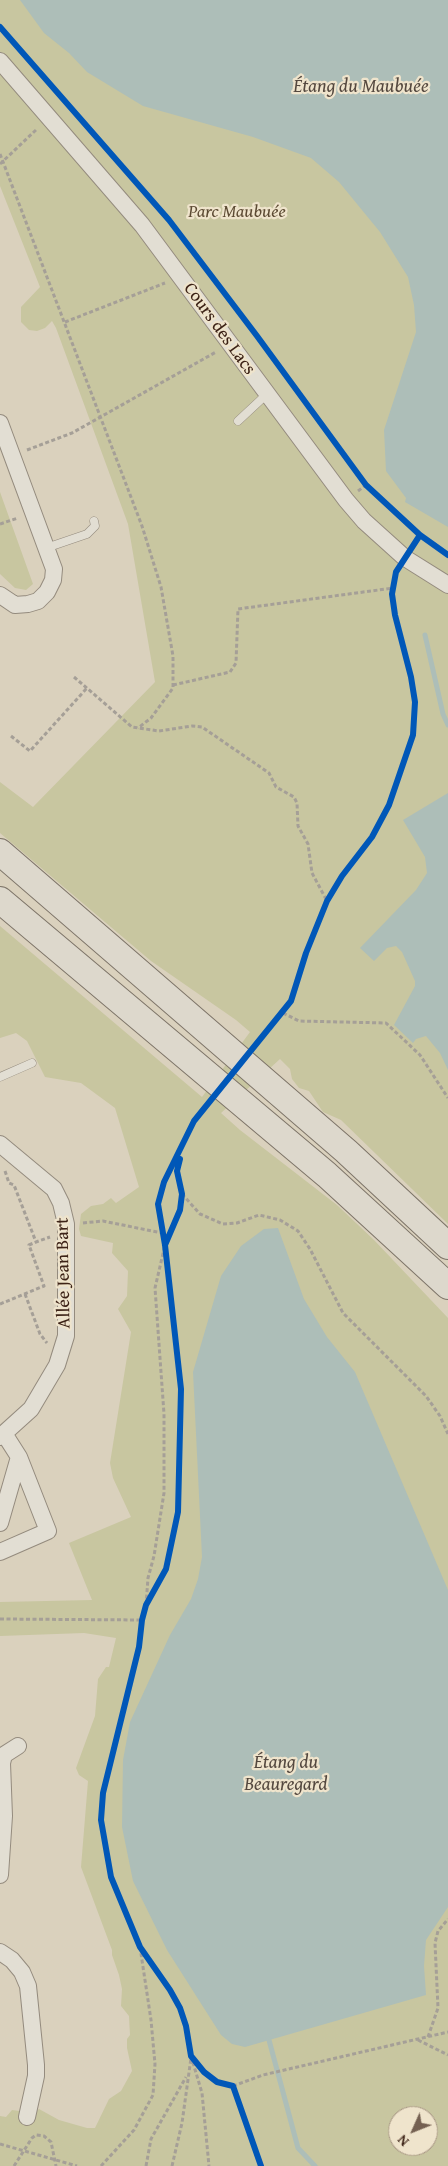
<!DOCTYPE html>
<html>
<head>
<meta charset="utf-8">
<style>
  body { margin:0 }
  #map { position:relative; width:448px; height:2166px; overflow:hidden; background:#dad1bd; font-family:"Gentium Book Plus",serif }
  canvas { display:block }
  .north { position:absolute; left:388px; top:2106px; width:50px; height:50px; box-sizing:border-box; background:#efe4cc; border:1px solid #a89784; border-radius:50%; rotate:226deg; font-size:14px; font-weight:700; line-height:20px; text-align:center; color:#3d2317 }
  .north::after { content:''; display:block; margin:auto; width:18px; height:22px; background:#746051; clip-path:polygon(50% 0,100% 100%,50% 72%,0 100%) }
</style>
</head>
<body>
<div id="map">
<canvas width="448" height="2166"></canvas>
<div class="north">N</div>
</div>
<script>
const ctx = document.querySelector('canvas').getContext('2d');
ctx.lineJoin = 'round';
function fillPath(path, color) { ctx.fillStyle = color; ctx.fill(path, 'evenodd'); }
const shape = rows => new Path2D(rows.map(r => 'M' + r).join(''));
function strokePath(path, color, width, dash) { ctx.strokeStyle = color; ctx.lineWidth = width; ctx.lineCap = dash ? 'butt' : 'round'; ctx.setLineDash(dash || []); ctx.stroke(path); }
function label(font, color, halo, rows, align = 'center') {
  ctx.font = font + ' "Gentium Book Plus",serif'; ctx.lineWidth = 4.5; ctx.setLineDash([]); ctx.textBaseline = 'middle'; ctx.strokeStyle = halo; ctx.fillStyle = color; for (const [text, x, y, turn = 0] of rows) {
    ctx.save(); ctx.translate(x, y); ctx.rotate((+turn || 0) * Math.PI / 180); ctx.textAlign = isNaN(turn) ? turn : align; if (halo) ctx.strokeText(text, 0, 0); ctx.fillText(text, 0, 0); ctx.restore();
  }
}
const green = shape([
  [0,0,448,0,448,1224,341,1120,323,1112,309,1091,299,1088,292,1079,290,1069,280,1059,221,1113,240,1130,337,1205,374,1240,448,1318,448,2166,0,2166,0,2116,6,2117,12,2110,34,2113,39,2109,59,2120,87,2128,95,2128,109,2099,121,2091,132,2071,127,2048,127,2039,130,2035,129,2016,121,2006,122,1989,119,1975,112,1955,112,1950,81,1867,88,1781,79,1775,76,1768,95,1716,98,1679,106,1667,109,1667,116,1638,84,1633,0,1636,0,1602,92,1600,69,1543,131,1517,113,1478,110,1463,131,1332,118,1309,127,1296,128,1271,112,1253,113,1243,81,1236,79,1229,81,1214,91,1206,103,1204,111,1198,116,1203,139,1187,115,1108,81,1083,45,1077,27,1041,16,1033,0,1038,0,926,202,1097,250,1032,236,1020,151,961,0,833,0,782,33,807,155,682,128,524,56,328,52,321,45,328,37,331,29,330,21,322,21,307,40,287,0,186],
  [398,2116,428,2116,428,2146,398,2146],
  [0,492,33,584,26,590,15,588,0,574]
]);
const water = shape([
  [20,0,448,0,448,527,405,502,406,498,386,471,384,430,416,332,414,305,408,277,380,232,339,182,311,158,253,137,143,106,87,72,69,53,44,33],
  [448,793,448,1070,440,1053,426,1036,416,1039,413,1043,394,1025,415,986,415,981,402,952,396,946,387,948,374,961,360,948,416,890,427,873,425,857,403,820],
  [278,1228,304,1299,327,1337,355,1372,448,1590,448,1907,426,1940,424,1966,426,1995,245,2047,232,2044,221,2035,167,1950,133,1881,122,1827,123,1760,130,1722,170,1635,191,1599,198,1579,202,1557,193,1372,221,1276,241,1246,264,1229]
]);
const stream = shape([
  [425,635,443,714,448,725],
  [269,2040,298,2148,315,2166]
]);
const path = shape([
  [0,154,142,526,161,587,173,656,173,688,151,718,138,728],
  [0,164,37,129],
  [65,322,165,283],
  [27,450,72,433,216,352],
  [358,491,366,485],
  [0,524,18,518],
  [74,677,132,727,159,731,192,726,202,727,269,773,276,787,294,797,297,803,298,826,308,844,312,873,327,901],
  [173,685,230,672,236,663,238,609,393,588],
  [11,736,30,751,87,688],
  [283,1013,299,1021,386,1023,420,1055,448,1098],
  [5,1171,9,1183,14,1185,36,1242,50,1237],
  [182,1194,200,1214,223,1224,237,1223,259,1215,280,1220,298,1231,310,1249,343,1313,426,1396,440,1416,448,1434],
  [83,1223,103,1221,162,1233],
  [25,1294,40,1334,47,1343],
  [0,1304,44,1286,29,1245,36,1242],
  [146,1605,148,1578,154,1556,164,1493,164,1414,155,1288,165,1245],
  [0,1619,142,1620],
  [428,2037,438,2008,435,1943,438,1931,448,1919],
  [418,2040,448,2055],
  [191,2056,202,2093,209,2166],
  [233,2086,263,2075,448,2032],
  [0,2144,77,2166],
  [14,2166,32,2138,36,2135,44,2136,51,2142,56,2166],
  [101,2166,134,2130,153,2095,155,2064,151,2020,140,1947],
  [146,2166,151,2139,186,2077],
  [172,2166,182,2123,191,2058]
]);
const service = shape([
  [238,421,267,394],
  [46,548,87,534,95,526,94,521],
  [0,1077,32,1063]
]);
const minor = shape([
  [0,61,142,225,346,500,364,521,405,558,448,585],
  [0,423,54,569,53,580,47,592,38,601,28,604,15,605,0,595],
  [0,1144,54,1189,61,1203,66,1224,66,1336,57,1365,31,1409,0,1437],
  [0,1523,19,1457,5,1435],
  [0,1552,48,1531,19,1457],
  [0,1875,4,1816,2,1763,4,1755,18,1746],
  [0,1952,12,1960,22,1972,28,1986,36,2065,36,2076,27,2117]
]);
const trunk = shape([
  [0,852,346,1151,448,1246],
  [0,900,327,1175,448,1286]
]);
const cycleway = shape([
  [0,27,169,220,257,336,366,485,420,535,448,555],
  [165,1245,180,1210,182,1194,177,1171,180,1159],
  [261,2166,233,2086,217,2082,204,2072,191,2056,186,2026,180,2008,170,1990,140,1947,111,1877,101,1820,103,1793,139,1647,142,1620,146,1605,166,1569,178,1512,181,1389,165,1245,158,1204,164,1182,194,1121,291,1001,306,953,327,901,342,876,372,837,389,805,413,735,415,702,411,677,395,615,392,594,396,572,420,535]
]);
const parkNames = [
  ["Parc Maubuée",237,212]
];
const streetNames = [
  ["Cours des Lacs",219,329,54],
  ["Allée Jean Bart",64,1273,-91]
];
const waterNames = [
  ["Étang du Maubuée",361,87],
  ["Étang du",286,1763],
  ["Beauregard",286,1785]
];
fillPath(green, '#c8c6a0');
fillPath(water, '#adbeb8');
strokePath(stream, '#adbeb8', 5);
strokePath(service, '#948b7e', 9);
strokePath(minor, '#948b7e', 18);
strokePath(trunk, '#7d7468', 28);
strokePath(path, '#a59f97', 3, [4, 2.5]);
strokePath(service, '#e2ded3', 8);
strokePath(minor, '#e2ded3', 16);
strokePath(trunk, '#ddd8cc', 26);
strokePath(cycleway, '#0057b8', 6);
label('italic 18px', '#5c4a33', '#efe4cc', parkNames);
label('18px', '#3d2317', '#efe4cc', streetNames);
label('italic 19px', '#54483f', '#efe4cc', waterNames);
</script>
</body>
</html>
